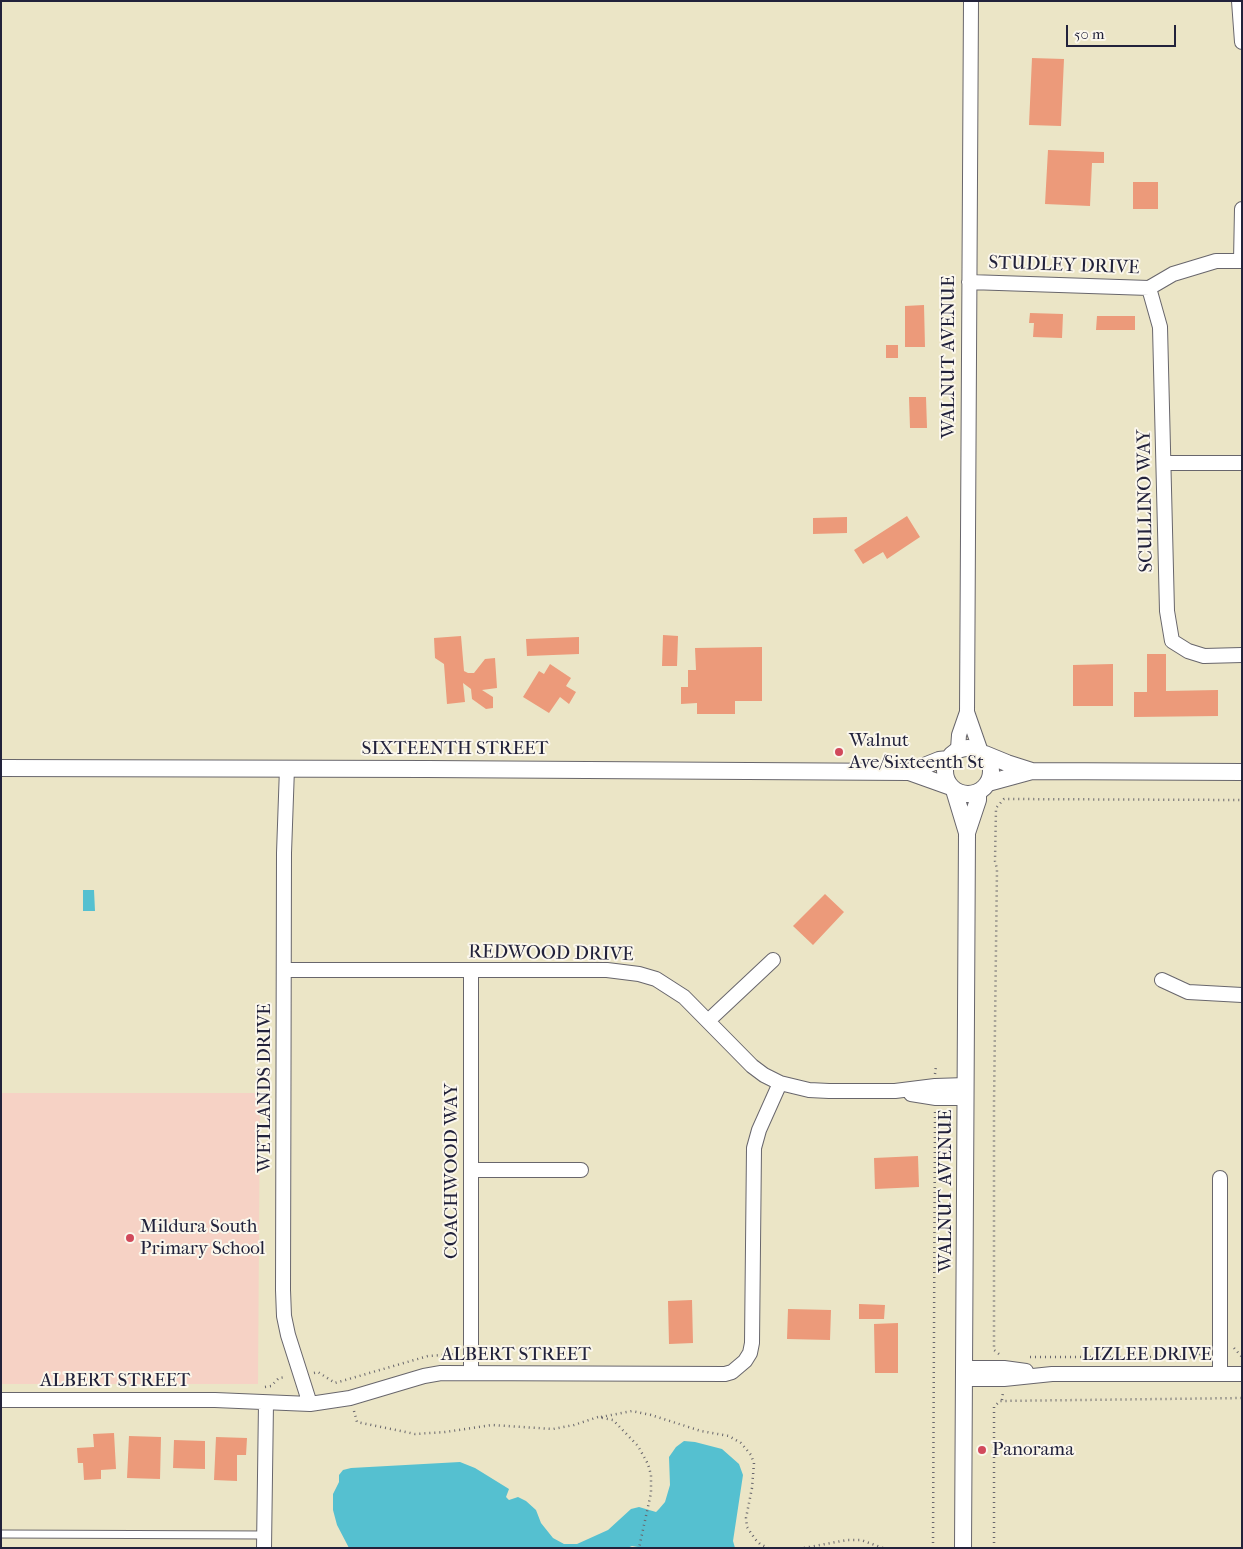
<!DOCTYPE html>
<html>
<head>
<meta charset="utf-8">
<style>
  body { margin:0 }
  #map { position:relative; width:1243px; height:1549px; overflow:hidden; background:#ebe5c6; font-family:"IM FELL French Canon",serif }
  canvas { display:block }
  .frame { position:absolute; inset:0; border:2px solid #22223b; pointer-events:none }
  .scale { position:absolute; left:1066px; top:25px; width:110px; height:22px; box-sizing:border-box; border:2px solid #22223b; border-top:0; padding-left:6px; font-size:15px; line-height:18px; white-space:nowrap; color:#22223b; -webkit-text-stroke:4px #fbf7ec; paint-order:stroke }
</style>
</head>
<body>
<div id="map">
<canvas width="1243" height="1549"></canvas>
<div class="frame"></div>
<div class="scale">50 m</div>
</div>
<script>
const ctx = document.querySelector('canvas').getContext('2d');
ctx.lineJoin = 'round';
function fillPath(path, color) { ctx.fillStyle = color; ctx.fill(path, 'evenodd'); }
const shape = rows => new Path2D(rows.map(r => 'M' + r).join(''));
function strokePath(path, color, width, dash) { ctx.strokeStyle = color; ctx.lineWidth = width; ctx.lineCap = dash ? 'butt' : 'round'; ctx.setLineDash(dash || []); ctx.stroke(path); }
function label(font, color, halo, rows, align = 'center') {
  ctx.font = font + ' "IM FELL French Canon",serif'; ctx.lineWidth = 4; ctx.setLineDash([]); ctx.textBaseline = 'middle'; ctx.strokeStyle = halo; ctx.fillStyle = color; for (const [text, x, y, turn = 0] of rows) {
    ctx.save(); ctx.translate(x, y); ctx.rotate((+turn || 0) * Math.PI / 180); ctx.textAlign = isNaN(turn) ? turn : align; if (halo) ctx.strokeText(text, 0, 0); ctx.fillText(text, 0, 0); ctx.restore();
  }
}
const built = shape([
  [1,1093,260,1093,258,1384,1,1384]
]);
const water = shape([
  [83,890,94,890,95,911,83,911],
  [684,1441,695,1442,722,1449,739,1464,743,1475,733,1541,735,1548,644,1548,632,1546,627,1548,349,1548,337,1525,333,1510,333,1494,339,1482,339,1475,343,1470,351,1468,460,1462,475,1468,509,1489,506,1497,509,1500,518,1497,526,1501,536,1510,541,1523,553,1538,564,1544,577,1544,608,1530,631,1509,639,1507,656,1512,659,1509,665,1502,670,1485,669,1457,676,1447]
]);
const building = shape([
  [1032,58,1064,59,1061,126,1029,125],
  [1048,150,1104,152,1104,163,1092,163,1090,206,1045,204],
  [1133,182,1158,182,1158,209,1133,209],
  [924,305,925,347,905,347,905,306],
  [1030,313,1063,314,1062,338,1033,337,1034,323,1029,323],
  [1097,316,1135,316,1135,330,1096,330],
  [886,345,898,345,898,358,886,358],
  [909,397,926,397,927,428,910,428],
  [907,516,920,537,887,559,883,552,863,564,854,550],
  [847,517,847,533,813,534,813,518],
  [663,635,678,636,677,666,662,666],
  [461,636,464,671,468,673,474,673,485,659,495,658,497,688,482,690,493,697,493,708,486,709,472,699,471,689,463,683,465,702,447,704,444,664,435,658,434,638],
  [579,637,579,654,527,656,526,639],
  [762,647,762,701,735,701,735,714,697,714,697,703,681,704,681,687,688,687,688,670,696,670,695,648],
  [1147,654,1166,654,1166,691,1218,690,1218,716,1134,717,1134,692,1147,692],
  [550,664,571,678,566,686,576,692,569,704,560,697,549,713,523,697,539,671,544,674],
  [1113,664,1113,706,1073,706,1073,665],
  [825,894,844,912,813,945,793,926],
  [918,1156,919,1187,875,1189,874,1158],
  [692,1300,693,1343,669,1344,668,1301],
  [859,1304,885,1305,884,1319,859,1319],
  [788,1309,831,1310,830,1340,787,1339],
  [898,1323,898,1373,875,1373,874,1324],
  [114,1433,116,1469,101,1470,101,1479,84,1480,83,1463,78,1463,77,1448,94,1447,93,1434],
  [129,1436,161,1437,160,1479,127,1478],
  [216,1437,247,1438,246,1455,237,1455,237,1481,214,1480],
  [174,1440,205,1441,205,1469,173,1468]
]);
const path = shape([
  [935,1074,936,1066],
  [1234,1348,1242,1357],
  [999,1354,994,1350,994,1104,997,869,995,861,996,808,1004,799,1242,800],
  [1030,1357,1197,1357,1206,1348],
  [314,1373,318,1372,335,1383,428,1356,458,1354],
  [265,1387,271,1386,279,1378,286,1377],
  [1002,1400,1003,1392],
  [354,1411,357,1422,415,1434,445,1432,492,1425,553,1429,574,1425,598,1417,613,1420,638,1446,648,1464,651,1475,651,1493,639,1548],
  [601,1417,632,1411,651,1415,701,1431,729,1436,741,1443,751,1455,754,1463,752,1488,746,1518,747,1527,755,1539,760,1544,768,1548],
  [804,1548,847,1540,861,1540,883,1548],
  [933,1548,935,1112],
  [994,1548,994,1407,1000,1401,1242,1398]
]);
const service = shape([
  [1,1534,265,1535]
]);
const minor = shape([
  [971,1,967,712,981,752],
  [1239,1,1242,42],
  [1241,261,1242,209],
  [969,282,1149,288,1173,274,1216,261,1242,261],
  [1149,288,1160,327,1167,611,1172,641,1188,651,1204,656,1242,655],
  [1164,463,1242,463],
  [958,749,959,735,967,712],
  [287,768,284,853,283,1290,284,1316,288,1335,310,1404],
  [285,970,607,970,639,974,656,979,684,997,752,1066,764,1075,780,1083,809,1090,829,1091,895,1091,935,1086,966,1085],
  [471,970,471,1372],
  [1162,980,1188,992,1242,995],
  [708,1021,773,960],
  [911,1094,936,1098,966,1098],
  [471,1170,581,1170],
  [1220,1178,1220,1374],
  [965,1368,1004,1368,1026,1371],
  [965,1379,1004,1379,1052,1374,1242,1374],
  [1,1400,215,1400,310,1404,350,1398,424,1376,441,1373,725,1374,732,1372,745,1361,750,1353,752,1343,754,1148,759,1130,780,1083],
  [264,1548,266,1403]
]);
const tertiary = shape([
  '945 771a23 23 0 1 1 46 0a23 23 0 1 1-46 0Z',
  [985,754,1007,763,1032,771,1242,772],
  [1,768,426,769,909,772,951,787],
  [909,772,939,760,948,759],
  [988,783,1032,771],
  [954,790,967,833],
  [963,1548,967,833,978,800,978,792]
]);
const markers = [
  [839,752,5,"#d1495b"],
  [130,1238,5,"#d1495b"],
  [982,1450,5,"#d1495b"]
];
const streetNames = [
  ["STUDLEY DRIVE",1064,266,2],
  ["WALNUT AVENUE",949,357,-90],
  ["SCULLINO WAY",1146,501,-91],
  ["SIXTEENTH STREET",455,749],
  ["REDWOOD DRIVE",551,954,1],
  ["WETLANDS DRIVE",265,1088,-90],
  ["COACHWOOD WAY",452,1171,-90],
  ["WALNUT AVENUE",946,1191,-90],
  ["ALBERT STREET",516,1355],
  ["LIZLEE DRIVE",1147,1355],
  ["ALBERT STREET",115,1381]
];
const poiNames = [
  ["Walnut",849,741],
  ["Ave/Sixteenth St",849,763],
  ["Mildura South",140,1227],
  ["Primary School",140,1249],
  ["Panorama",992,1450]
];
fillPath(built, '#f6d2c5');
fillPath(water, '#55c0d0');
fillPath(building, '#ec9a7a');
strokePath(service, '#68666c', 9);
strokePath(minor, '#68666c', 16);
strokePath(tertiary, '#68666c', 18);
strokePath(path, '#68666c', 2.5, [1, 4]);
strokePath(service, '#fff', 7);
strokePath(minor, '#fff', 14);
strokePath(tertiary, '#fff', 16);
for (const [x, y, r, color] of markers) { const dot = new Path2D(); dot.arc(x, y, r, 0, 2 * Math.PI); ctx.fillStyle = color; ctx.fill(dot); strokePath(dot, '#fbf7ec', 2); }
label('19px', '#22223b', '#fbf7ec', streetNames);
label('19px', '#22223b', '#fbf7ec', poiNames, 'left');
</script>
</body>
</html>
